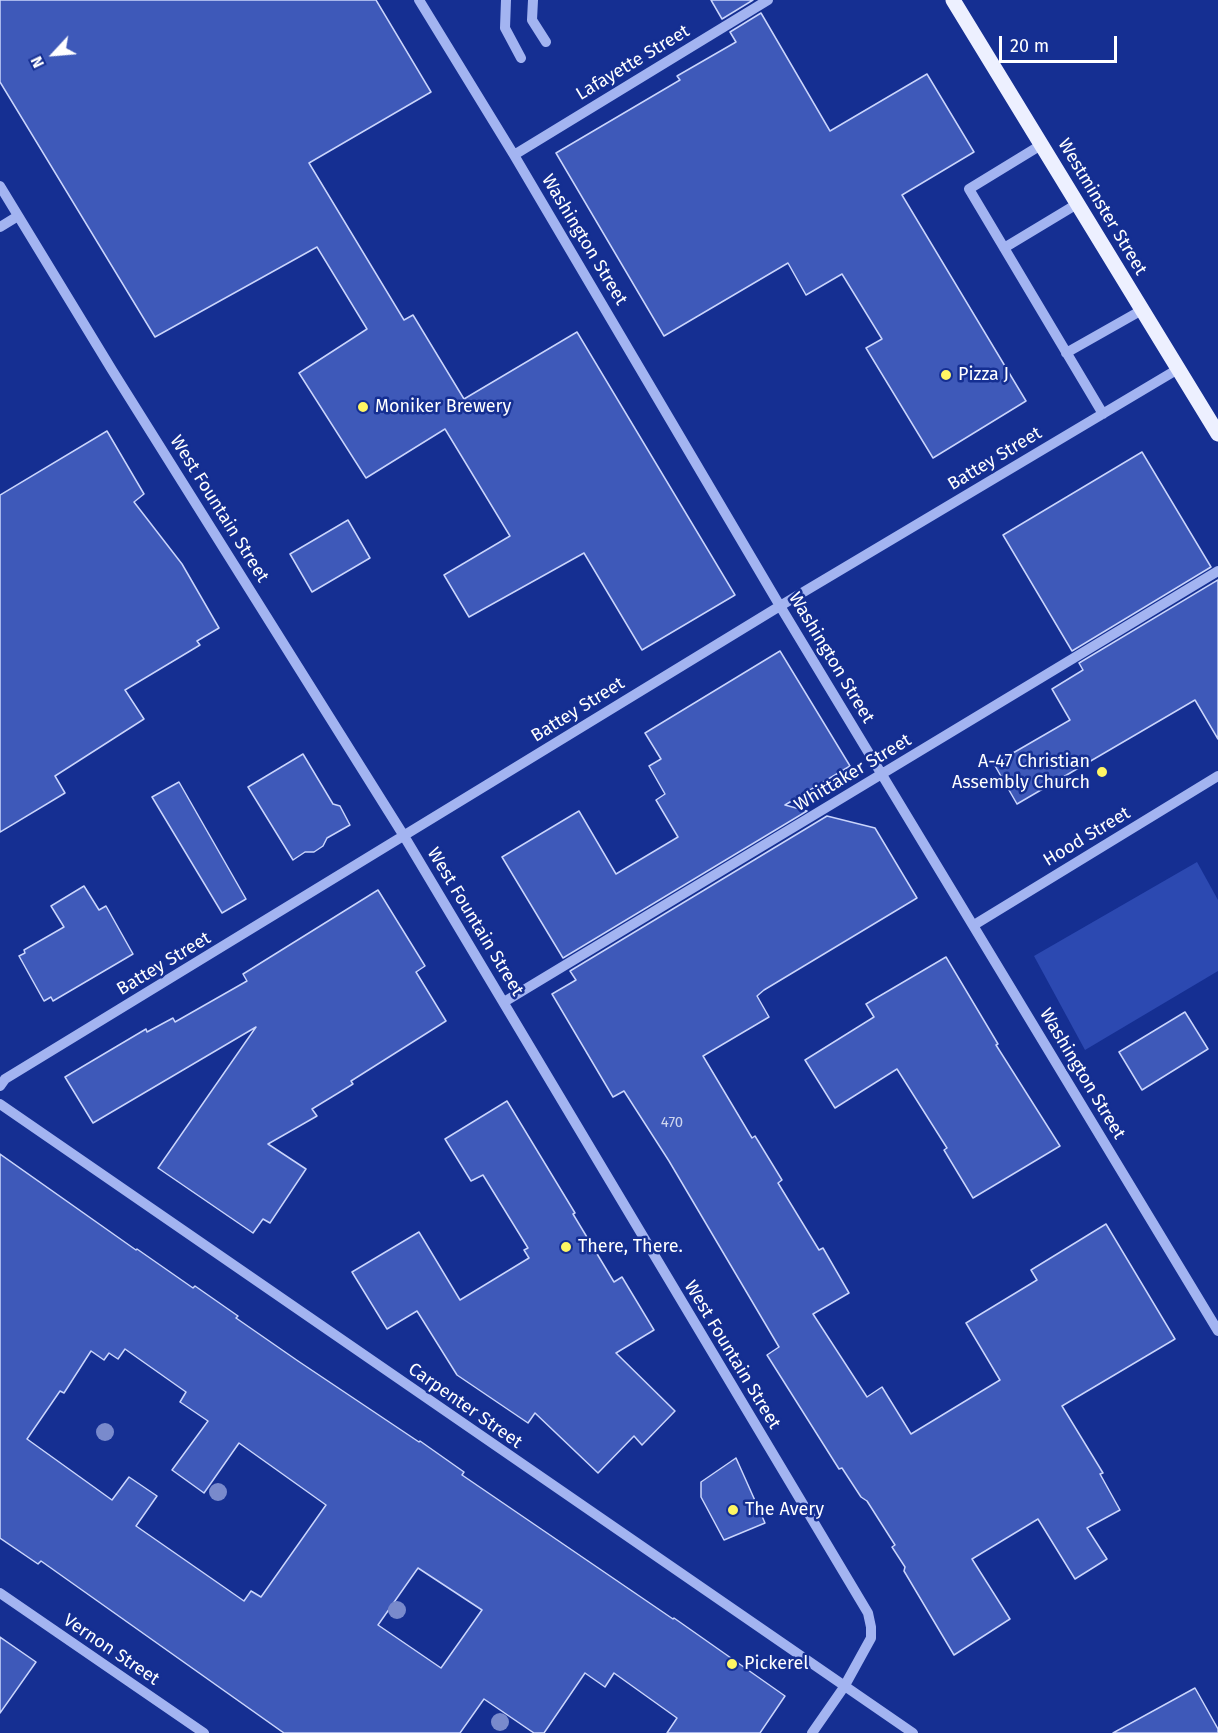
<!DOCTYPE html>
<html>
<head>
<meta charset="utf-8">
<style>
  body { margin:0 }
  #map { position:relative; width:1218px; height:1733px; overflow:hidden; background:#152f92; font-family:"Fira Sans",sans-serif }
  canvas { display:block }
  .north { position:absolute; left:24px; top:24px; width:60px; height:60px; -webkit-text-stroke:4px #152f92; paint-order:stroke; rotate:244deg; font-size:16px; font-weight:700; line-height:24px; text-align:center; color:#fff }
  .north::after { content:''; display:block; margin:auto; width:21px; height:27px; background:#fff; clip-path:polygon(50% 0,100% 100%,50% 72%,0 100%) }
  .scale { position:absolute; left:999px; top:36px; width:118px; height:27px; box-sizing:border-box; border:3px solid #fff; border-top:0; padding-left:8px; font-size:18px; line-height:21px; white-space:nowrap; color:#fff; -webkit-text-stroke:4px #152f92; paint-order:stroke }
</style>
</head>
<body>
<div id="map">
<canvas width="1218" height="1733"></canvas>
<div class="north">N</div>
<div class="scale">20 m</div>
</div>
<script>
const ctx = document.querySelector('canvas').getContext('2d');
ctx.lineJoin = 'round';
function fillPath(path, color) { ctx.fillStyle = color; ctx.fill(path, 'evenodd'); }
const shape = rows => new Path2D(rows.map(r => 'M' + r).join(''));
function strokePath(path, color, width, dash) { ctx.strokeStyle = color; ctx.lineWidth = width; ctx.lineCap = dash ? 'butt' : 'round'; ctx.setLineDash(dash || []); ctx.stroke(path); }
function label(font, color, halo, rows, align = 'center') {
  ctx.font = font + ' "Fira Sans",sans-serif'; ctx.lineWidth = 5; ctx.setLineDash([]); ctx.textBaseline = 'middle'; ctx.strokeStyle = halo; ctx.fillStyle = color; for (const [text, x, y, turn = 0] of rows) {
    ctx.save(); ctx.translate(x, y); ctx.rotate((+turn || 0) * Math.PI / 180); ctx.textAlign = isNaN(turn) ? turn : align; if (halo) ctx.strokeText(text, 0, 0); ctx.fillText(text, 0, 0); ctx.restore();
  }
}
const green = shape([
  [1197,862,1218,900,1218,971,1085,1050,1034,956]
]);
const building = shape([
  [0,0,376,0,431,92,309,163,404,320,413,315,464,399,577,332,735,595,642,650,584,553,469,617,444,575,510,536,445,429,366,478,299,373,367,329,317,247,155,337,0,82,0,0],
  [711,0,753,0,722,19,711,0],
  [761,13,830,131,927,74,974,152,902,195,1026,401,933,458,866,348,882,339,842,274,806,295,788,263,664,336,556,153,680,80,677,76,736,42,730,32,761,13],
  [107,431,144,494,134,502,182,564,219,628,197,641,200,645,125,690,144,719,55,776,65,793,0,832,0,495,107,431],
  [1142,452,1211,567,1072,651,1003,535,1142,452],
  [348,520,370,558,312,592,290,554,348,520],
  [1218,580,1218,739,1195,700,1017,804,994,764,1070,720,1052,689,1083,670,1079,663,1218,580],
  [780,651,850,766,785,805,807,811,563,958,502,857,579,811,616,874,678,837,656,800,665,794,649,766,661,759,645,733,780,651],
  [303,754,333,804,340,806,350,825,327,838,323,846,314,852,305,852,293,860,248,787,303,754],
  [179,782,246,899,222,913,152,797,179,782],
  [827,816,875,828,917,898,764,990,757,996,769,1017,703,1056,752,1138,755,1136,782,1180,778,1183,819,1250,823,1248,849,1293,813,1314,867,1397,882,1387,911,1434,1000,1380,966,1323,1037,1280,1031,1270,1106,1224,1175,1339,1062,1406,1103,1473,1100,1474,1120,1510,1087,1528,1107,1559,1075,1579,1038,1519,972,1559,1010,1619,954,1655,904,1571,905,1567,892,1547,895,1545,867,1501,861,1497,842,1468,839,1469,767,1355,779,1347,669,1161,624,1091,613,1097,552,994,576,980,570,971,827,816],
  [84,886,99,910,106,906,133,954,53,1001,51,997,44,1001,19,956,25,953,24,950,64,927,51,906,84,886],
  [378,890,425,966,416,972,446,1021,351,1081,353,1084,312,1109,317,1116,268,1144,306,1169,270,1223,263,1219,253,1233,158,1168,256,1027,93,1123,65,1077,146,1029,147,1032,173,1018,175,1022,247,981,243,974,378,890],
  [946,957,998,1044,996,1045,1060,1146,973,1198,944,1150,947,1148,897,1069,835,1108,805,1060,874,1017,866,1004,946,957],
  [1185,1012,1208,1049,1142,1090,1119,1052,1185,1012],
  [507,1101,575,1213,573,1214,614,1282,622,1277,654,1330,616,1353,675,1411,642,1445,634,1436,598,1473,535,1413,528,1423,457,1375,417,1311,387,1329,352,1272,419,1232,460,1300,529,1258,524,1250,528,1248,483,1175,471,1181,445,1139,507,1101],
  [0,1154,136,1250,137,1249,193,1288,195,1286,238,1316,236,1318,298,1361,419,1442,420,1441,464,1472,462,1475,673,1619,674,1618,785,1696,760,1733,667,1733,677,1718,614,1673,605,1687,585,1673,544,1733,534,1733,484,1699,460,1733,284,1733,41,1561,38,1564,0,1538,0,1154],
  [125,1349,186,1392,180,1402,208,1421,172,1470,204,1493,239,1443,326,1505,261,1597,251,1591,244,1601,136,1526,157,1496,129,1477,112,1500,27,1439,60,1391,64,1393,91,1351,104,1360,109,1353,118,1359,125,1349],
  [418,1568,482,1610,441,1668,378,1625,418,1568],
  [736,1458,765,1523,724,1540,701,1497,701,1482,736,1458],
  [0,1637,36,1662,0,1713,0,1637],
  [1195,1688,1218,1729,1218,1733,1113,1733,1195,1688]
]);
const minor = shape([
  [419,0,514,155,780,606,1218,1331],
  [506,0,505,28,521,58],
  [533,0,532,20,546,42],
  [1041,145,969,189,1103,414],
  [514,155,768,0],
  [0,186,112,370,404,836,868,1613,871,1627,871,1638,844,1687,812,1733],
  [0,227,18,216],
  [1004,248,1077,204],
  [1066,353,1142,310],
  [974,925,1218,776],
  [504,1002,1218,571],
  [0,1086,5,1079,780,606,1178,369],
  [0,1104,913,1733],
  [0,1593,204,1733]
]);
const major = shape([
  [953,0,1218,434]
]);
const trees = [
  [105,1432],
  [218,1492],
  [397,1610],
  [500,1722]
];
const markers = [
  [946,375,6,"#fff663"],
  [363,407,6,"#fff663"],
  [1102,772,6,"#fff663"],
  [566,1247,6,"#fff663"],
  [733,1510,6,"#fff663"],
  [732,1664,6,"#fff663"]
];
const numberNames = [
  ["470",672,1123]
];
const streetNames = [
  ["Lafayette Street",633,63,-31],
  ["Westminster Street",1102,207,59],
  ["Washington Street",584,240,59],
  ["Battey Street",995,459,-31],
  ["West Fountain Street",219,509,58],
  ["Washington Street",831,658,59],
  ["Battey Street",578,710,-32],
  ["Whittaker Street",853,773,-31],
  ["Hood Street",1087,837,-31],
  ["West Fountain Street",475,922,59],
  ["Battey Street",164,964,-31],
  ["Washington Street",1082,1074,59],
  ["West Fountain Street",732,1355,59],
  ["Carpenter Street",465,1406,35],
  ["Vernon Street",111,1650,34]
];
const poiNames = [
  ["Pizza J",958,375],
  ["Moniker Brewery",375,407],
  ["A-47 Christian",1090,762,"right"],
  ["Assembly Church",1090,783,"right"],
  ["There, There.",578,1247],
  ["The Avery",745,1510],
  ["Pickerel",744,1664]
];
fillPath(green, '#2c49b1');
fillPath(building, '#3e59b9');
strokePath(building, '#cad5fc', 1.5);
strokePath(minor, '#a3b4f1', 10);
strokePath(major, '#edf0ff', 15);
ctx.fillStyle = '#798acc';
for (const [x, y] of trees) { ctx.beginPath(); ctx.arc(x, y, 9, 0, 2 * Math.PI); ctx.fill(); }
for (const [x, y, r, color] of markers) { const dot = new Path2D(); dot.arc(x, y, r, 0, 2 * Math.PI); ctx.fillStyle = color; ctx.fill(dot); strokePath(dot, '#152f92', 2); }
label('15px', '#cfd6ee', null, numberNames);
label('18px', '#fff', '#152f92', streetNames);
label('18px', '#fff', '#152f92', poiNames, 'left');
</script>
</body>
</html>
